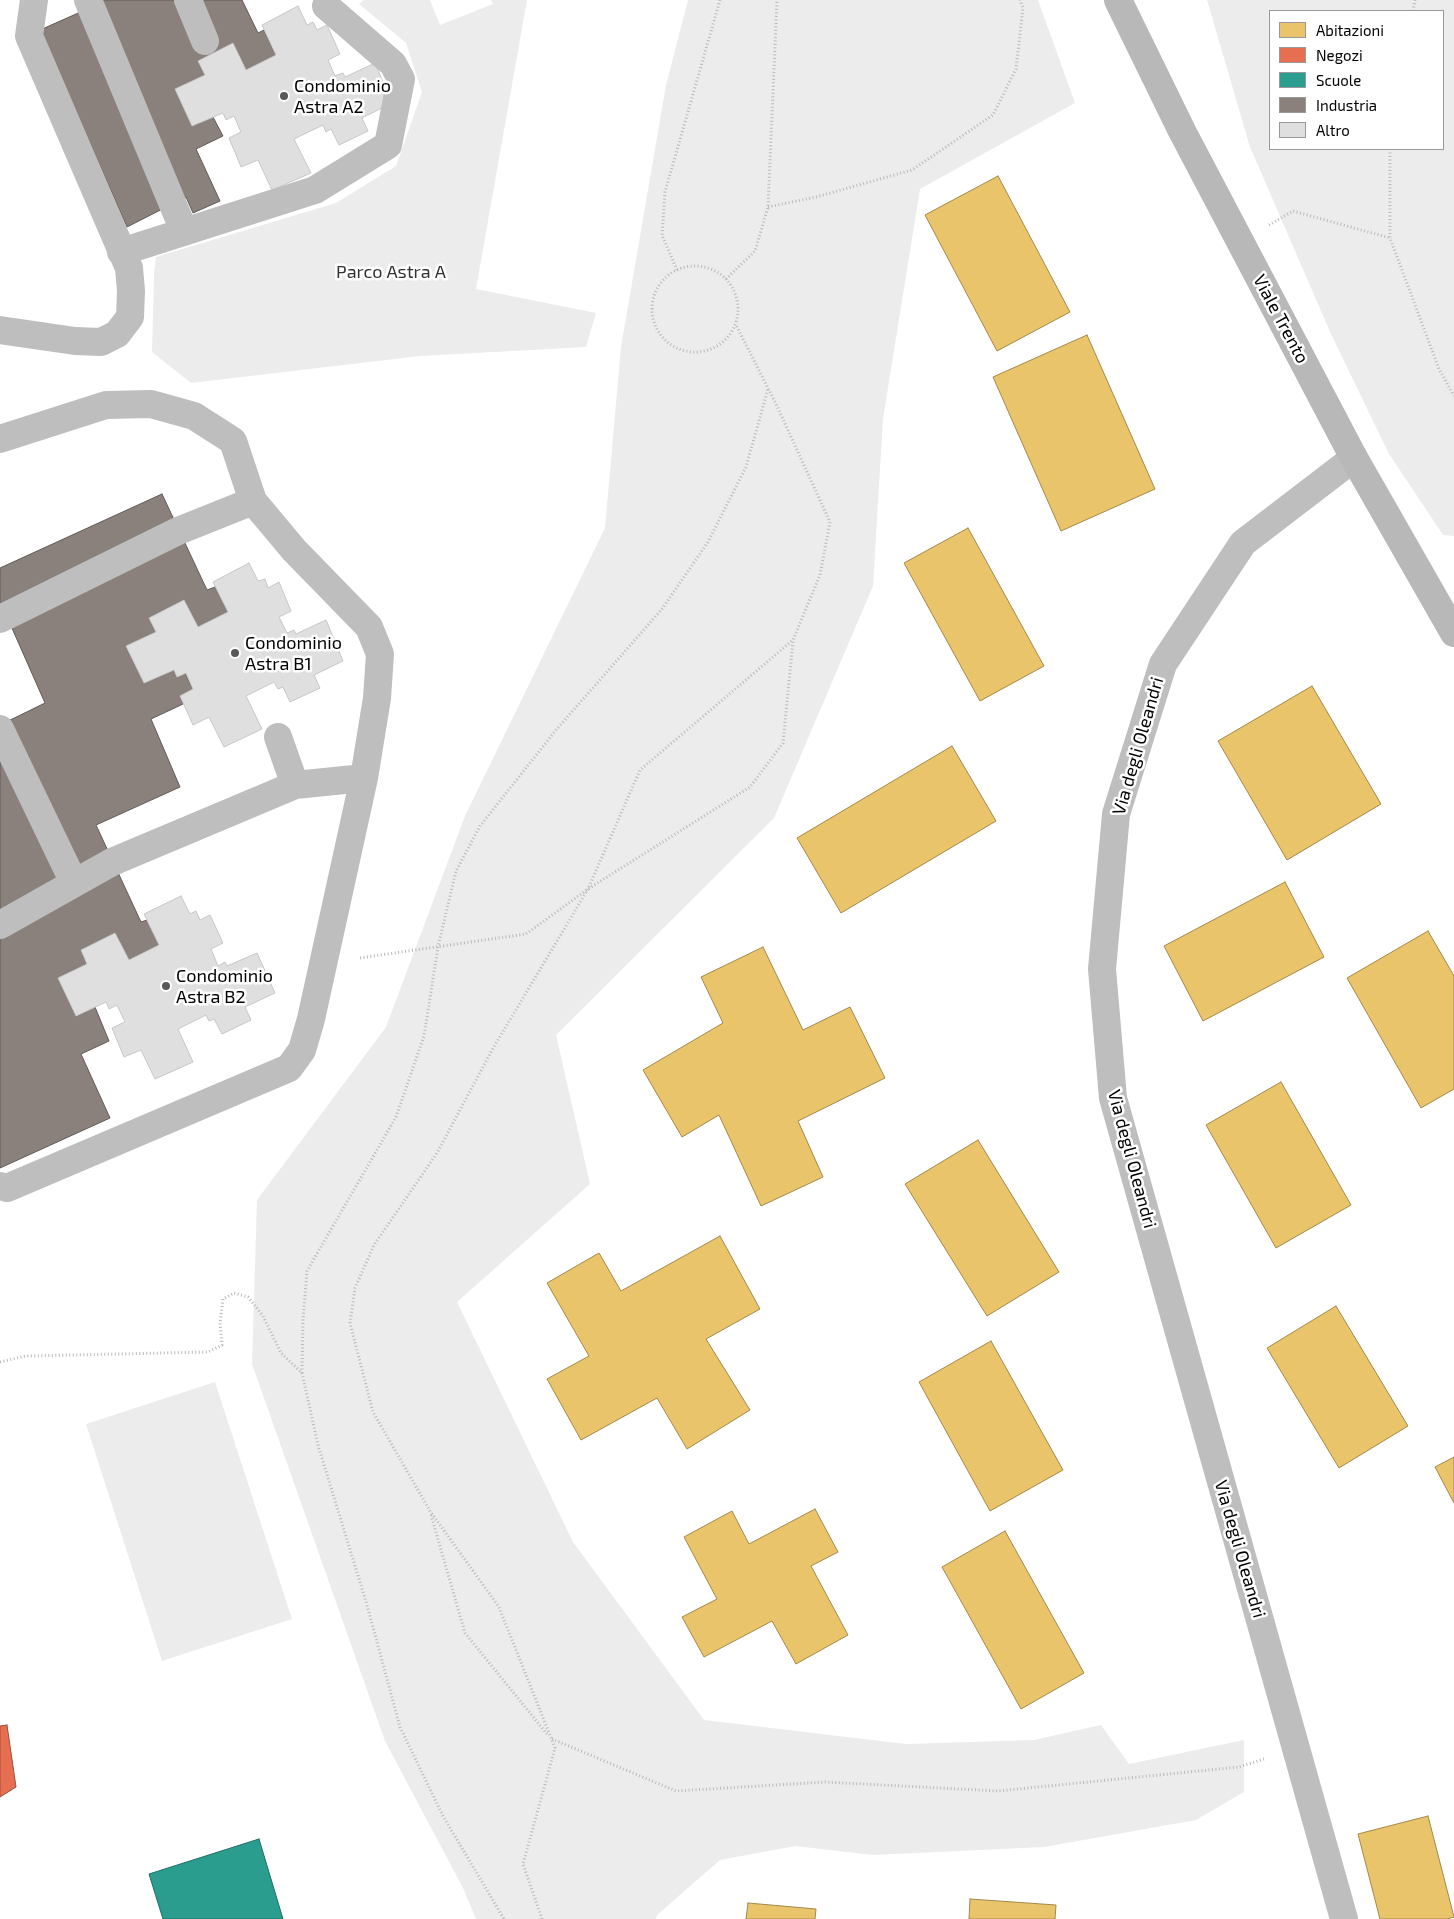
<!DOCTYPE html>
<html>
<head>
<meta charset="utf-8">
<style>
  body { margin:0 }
  #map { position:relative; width:1454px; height:1919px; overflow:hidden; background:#fff; font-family:"Exo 2",sans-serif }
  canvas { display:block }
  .legend { position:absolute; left:1269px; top:10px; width:175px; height:140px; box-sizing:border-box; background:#fff; border:1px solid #999; margin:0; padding:6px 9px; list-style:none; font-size:15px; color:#000 }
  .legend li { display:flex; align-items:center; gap:10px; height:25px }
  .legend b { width:25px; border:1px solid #999 }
</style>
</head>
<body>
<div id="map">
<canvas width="1454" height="1919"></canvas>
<ul class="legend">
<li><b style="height:14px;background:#e9c46a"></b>Abitazioni</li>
<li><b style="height:14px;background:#e76f51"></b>Negozi</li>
<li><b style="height:14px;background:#2a9d8f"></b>Scuole</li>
<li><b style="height:14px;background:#8a817c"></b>Industria</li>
<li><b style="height:14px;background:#dfdfdf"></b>Altro</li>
</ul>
</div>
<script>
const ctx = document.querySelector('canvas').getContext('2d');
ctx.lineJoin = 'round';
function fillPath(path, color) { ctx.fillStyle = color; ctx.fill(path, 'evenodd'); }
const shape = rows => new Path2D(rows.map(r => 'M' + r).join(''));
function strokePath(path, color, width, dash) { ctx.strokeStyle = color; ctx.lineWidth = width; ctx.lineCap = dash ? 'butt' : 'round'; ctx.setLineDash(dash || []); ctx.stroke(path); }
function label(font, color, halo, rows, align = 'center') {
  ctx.font = font + ' "Exo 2",sans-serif'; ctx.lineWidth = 5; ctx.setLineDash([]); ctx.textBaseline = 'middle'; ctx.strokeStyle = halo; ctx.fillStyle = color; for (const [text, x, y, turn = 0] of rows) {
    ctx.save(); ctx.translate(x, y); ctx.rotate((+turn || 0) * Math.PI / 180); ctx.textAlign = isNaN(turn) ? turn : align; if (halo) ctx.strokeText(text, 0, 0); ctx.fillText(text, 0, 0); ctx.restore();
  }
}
const green = shape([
  [364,0,430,0,440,25,493,4,491,0,527,0,476,289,596,313,586,347,420,356,191,383,152,352,154,274,156,257,336,203,396,166,422,92,406,43,359,4],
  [688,0,1038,0,1075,103,920,189,883,419,873,586,774,818,556,1035,590,1184,457,1302,573,1542,704,1720,906,1744,1034,1740,1101,1725,1129,1764,1244,1740,1244,1792,1196,1820,1044,1847,873,1855,795,1846,720,1860,657,1915,656,1919,476,1919,463,1888,385,1741,252,1364,257,1200,386,1027,465,816,605,528,621,347,666,85],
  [1207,0,1454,0,1454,536,1443,535,1389,454,1331,334,1250,147],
  [1270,11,1443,11,1443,149,1270,149],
  [215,1382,292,1619,162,1661,86,1424]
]);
const homes = shape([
  [998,176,1070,312,997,351,925,215,998,176],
  [1087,335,1155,489,1061,531,993,377,1087,335],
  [968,528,1044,666,980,701,904,563,968,528],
  [1312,686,1381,804,1287,860,1218,741,1312,686],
  [952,746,996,821,841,913,797,838,952,746],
  [1285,882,1324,957,1203,1021,1164,946,1285,882],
  [1428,931,1454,976,1454,1089,1421,1108,1347,978,1428,931],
  [763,947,803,1030,850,1007,885,1078,798,1121,823,1177,761,1206,719,1115,682,1137,643,1070,723,1023,701,977,763,947],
  [1281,1082,1351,1205,1276,1248,1206,1125,1281,1082],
  [978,1140,1059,1272,987,1316,905,1184,978,1140],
  [720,1236,760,1309,706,1339,750,1410,687,1449,657,1398,581,1440,547,1379,589,1356,547,1283,599,1253,621,1291,720,1236],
  [1336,1306,1408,1426,1339,1468,1267,1348,1336,1306],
  [991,1341,1063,1470,990,1511,919,1382,991,1341],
  [1454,1457,1454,1503,1435,1467,1454,1457],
  [815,1509,838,1552,811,1566,848,1635,796,1664,772,1621,704,1657,682,1617,717,1599,684,1537,732,1511,749,1544,815,1509],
  [1005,1531,1084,1673,1021,1709,942,1567,1005,1531],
  [1428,1816,1454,1917,1447,1919,1380,1919,1358,1834,1428,1816],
  [970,1899,1056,1905,1055,1919,969,1919,970,1899],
  [748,1903,816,1909,815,1919,746,1919,748,1903]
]);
const shops = shape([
  [7,1725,16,1787,0,1797,0,1726,7,1725]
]);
const schools = shape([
  [259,1839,283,1919,163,1919,149,1874,259,1839]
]);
const industry = shape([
  [102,0,242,0,258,33,264,30,276,55,246,70,233,43,198,61,205,75,175,89,192,126,213,117,223,136,196,149,220,201,193,213,186,197,127,227,40,30,103,2,102,0],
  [162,494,207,590,215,587,228,612,198,627,184,600,149,618,156,632,126,646,144,683,174,670,177,677,185,673,193,689,180,696,183,704,151,719,180,787,96,825,141,922,147,920,159,945,129,960,115,933,81,950,87,964,58,978,76,1016,95,1007,109,1041,81,1054,110,1118,0,1168,0,725,45,703,0,601,0,568,162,494]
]);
const building = shape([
  [298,6,307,25,313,22,317,30,327,25,340,54,328,60,335,76,343,73,345,77,375,63,392,103,362,118,368,131,339,145,331,129,326,132,323,125,294,139,311,173,272,190,258,160,241,167,229,138,241,132,234,116,226,120,223,113,192,126,175,89,205,75,198,61,233,43,246,70,276,55,262,25,298,6],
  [249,563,258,581,265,579,268,588,279,582,291,611,279,617,287,633,294,630,296,634,326,620,343,661,314,675,320,688,290,702,283,687,278,689,274,682,246,696,262,729,224,747,209,717,193,725,180,696,193,689,186,673,177,677,174,670,144,683,126,646,156,632,149,618,184,600,198,627,228,612,213,582,249,563],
  [181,896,190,914,196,911,200,920,210,915,223,943,211,949,218,966,225,962,227,966,257,953,275,993,245,1007,251,1020,222,1034,214,1019,209,1021,206,1015,178,1029,193,1062,155,1079,141,1050,124,1057,112,1028,125,1022,117,1005,109,1009,106,1002,76,1016,58,978,87,964,81,950,115,933,129,960,159,945,144,914,181,896]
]);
const path = shape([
  [1413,11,1415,0],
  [1390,149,1390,238,1439,369,1454,396],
  [768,207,816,197,912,170,993,115,1016,69,1023,8,1020,0],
  [1269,225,1293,211,1390,238],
  '652 309a43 43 0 1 1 86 0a43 43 0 1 1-86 0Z',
  [677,270,662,235,665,192,720,0],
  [726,279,755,251,768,207,777,0],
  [360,958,526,934,588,889,750,787,783,743,793,641],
  [0,1362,26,1356,208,1352,222,1345,220,1323,223,1299,234,1293,248,1297,263,1316,281,1353,302,1373,318,1445,367,1605,400,1727,443,1816,504,1919],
  [302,1373,303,1319,307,1271,396,1117,424,1036,438,947,456,871,480,826,556,730,662,609,708,542,746,467,768,389],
  [431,1515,465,1633,547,1734],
  [552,1739,676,1791,825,1782,998,1791,1239,1767,1264,1759],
  [542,1919,523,1864,555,1748,499,1607,430,1511,373,1412,350,1323,355,1288,374,1245,437,1153,492,1050,588,889,640,770,793,640,820,575,830,522,776,404,736,325]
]);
const street = shape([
  [88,0,184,231],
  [188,0,205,41],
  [121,252,315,190,388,145,401,79,393,64,326,6],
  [0,330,75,341,101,342,117,334,130,317,131,291,129,268,29,36,34,0],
  [0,439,106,405,151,404,194,416,233,441,253,501,178,531,0,619],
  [0,729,74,883],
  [278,737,295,785],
  [0,925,112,862,295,785,364,778],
  [0,1186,7,1188,289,1068,302,1050,311,1019,364,778,377,698,380,654,369,627,294,550,253,501],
  [1344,1919,1113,1098,1102,969,1116,814,1163,664,1243,543,1354,458]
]);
const secondary = shape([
  [1118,0,1182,131,1354,458,1454,633]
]);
const markers = [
  [284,96,5,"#595959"],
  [235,653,5,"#595959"],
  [166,986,5,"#595959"]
];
const poiNames = [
  ["Condominio",294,86],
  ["Astra A2",294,107],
  ["Condominio",245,643],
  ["Astra B1",245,664],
  ["Condominio",176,976],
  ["Astra B2",176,997]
];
const parkNames = [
  ["Parco Astra A",391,272]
];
const streetNames = [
  ["Viale Trento",1281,319,62],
  ["Via degli Oleandri",1138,746,-74],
  ["Via degli Oleandri",1132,1159,75],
  ["Via degli Oleandri",1240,1549,74]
];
fillPath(green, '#ececec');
fillPath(homes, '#e9c46a');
strokePath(homes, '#a3894a', 1);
fillPath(shops, '#e76f51');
strokePath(shops, '#a24e39', 1);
fillPath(schools, '#2a9d8f');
strokePath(schools, '#1d6e64', 1);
fillPath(industry, '#8a817c');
strokePath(industry, '#615a57', 1);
fillPath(building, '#dfdfdf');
strokePath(building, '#c7c7c7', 1);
strokePath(path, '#b9b9b9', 3, [1, 2.5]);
strokePath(street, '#bebebe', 28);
strokePath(secondary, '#b8b8b8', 28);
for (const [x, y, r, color] of markers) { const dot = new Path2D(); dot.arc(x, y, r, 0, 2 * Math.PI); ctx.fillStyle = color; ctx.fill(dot); strokePath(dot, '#fff', 2); }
label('18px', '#000', '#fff', poiNames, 'left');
label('18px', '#333', '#fff', parkNames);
label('18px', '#000', '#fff', streetNames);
</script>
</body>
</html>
